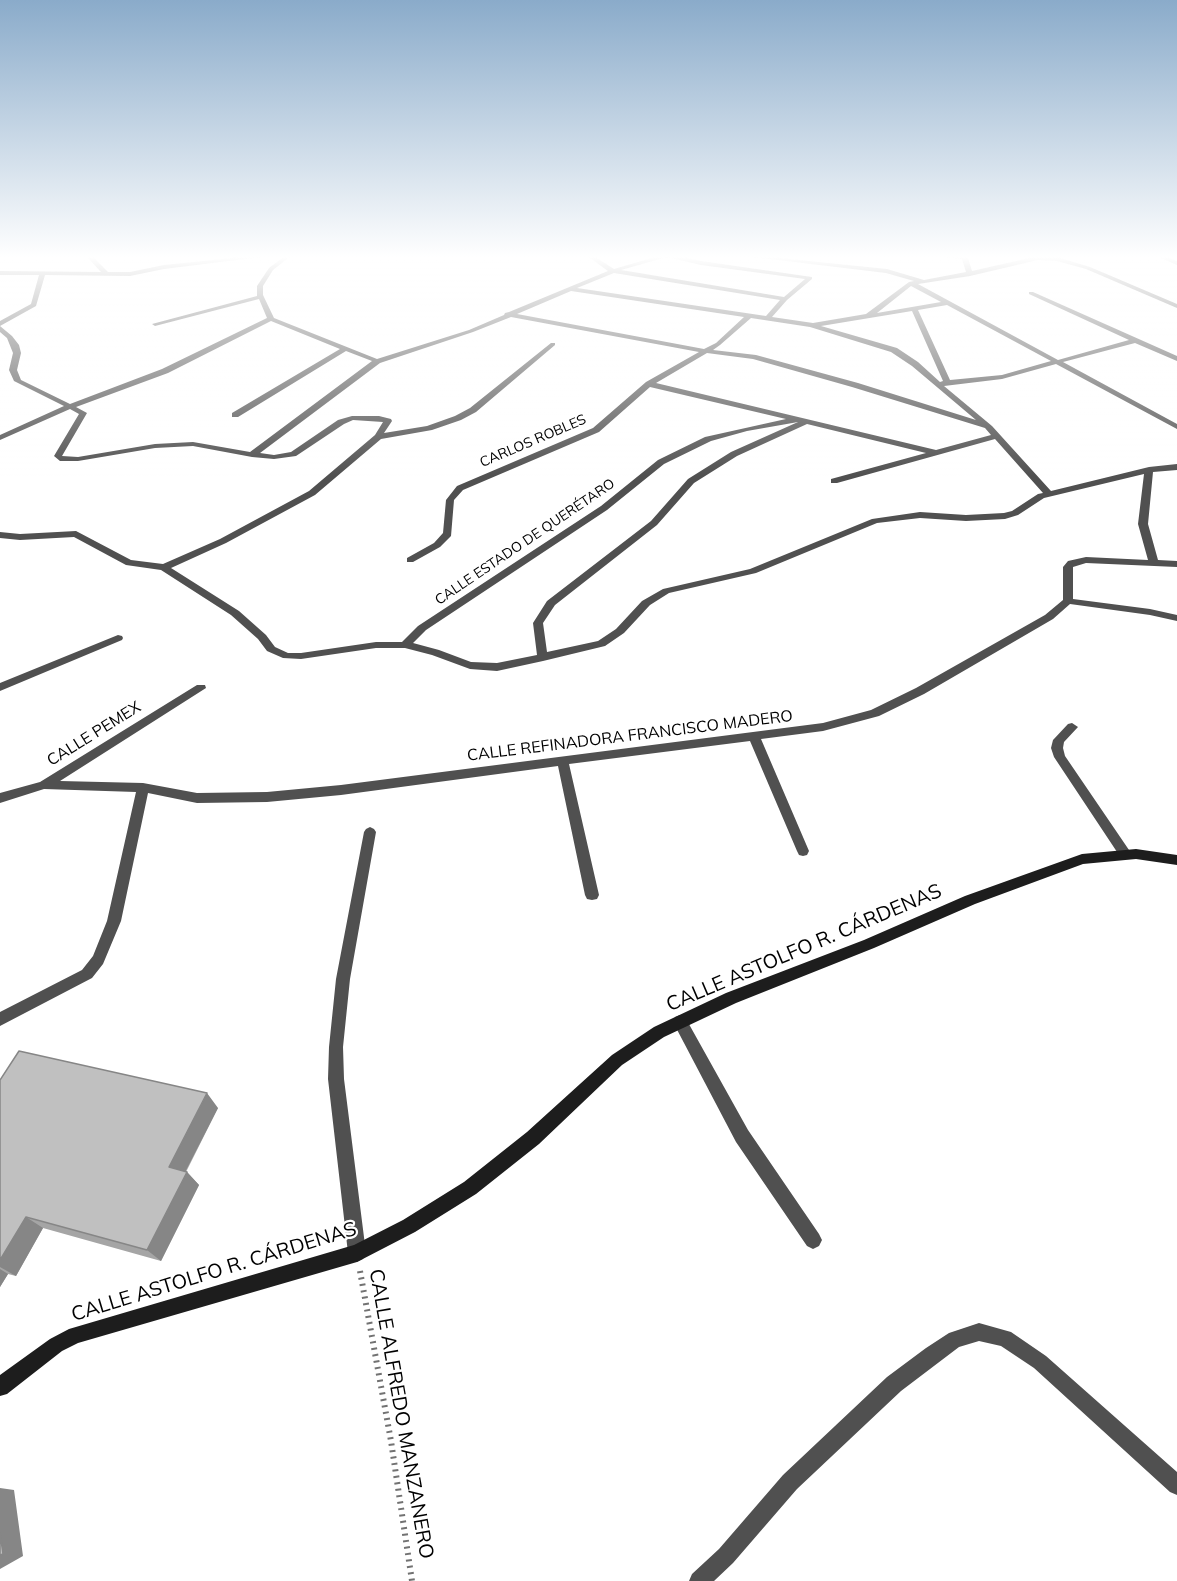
<!DOCTYPE html>
<html>
<head>
<meta charset="utf-8">
<style>
  body { margin:0 }
  canvas { display:block; background:#fff }
</style>
</head>
<body>
<canvas width="1177" height="1581"></canvas>
<script>
const ctx = document.querySelector('canvas').getContext('2d');
ctx.lineJoin = 'round';
const shape = rows => new Path2D(rows.map(r => 'M' + r).join(''));
function strokePath(path, color, width, dash) { ctx.strokeStyle = color; ctx.lineWidth = width; ctx.lineCap = dash ? 'butt' : 'round'; ctx.setLineDash(dash || []); ctx.stroke(path); }
function fillPath(path, color) { ctx.fillStyle = color; ctx.fill(path, 'evenodd'); }
function label(font, color, halo, rows, align = 'center') {
  ctx.font = font + ' Mulish,sans-serif'; ctx.lineWidth = 4.5; ctx.setLineDash([]); ctx.textBaseline = 'middle'; ctx.strokeStyle = halo; ctx.fillStyle = color; for (const [text, x, y, turn = 0] of rows) {
    ctx.save(); ctx.translate(x, y); ctx.rotate((+turn || 0) * Math.PI / 180); ctx.textAlign = isNaN(turn) ? turn : align; if (halo) ctx.strokeText(text, 0, 0); ctx.fillText(text, 0, 0); ctx.restore();
  }
}
const path = shape([
  [360,1271,391,1441,412,1581]
]);
const lane = shape([
  [1072,723,1078,727,1064,742,1063,748,1065,756,1129,850,1131,854,1129,858,1121,858,1054,757,1051,748,1053,740,1068,724,1072,723],
  [680,1015,685,1017,748,1130,819,1234,822,1240,819,1246,813,1249,807,1246,736,1142,673,1022,675,1017,680,1015]
]);
const street = shape([
  [85,255,91,255,108,272,130,272,164,265,262,255,277,255,164,269,130,276,45,275,36,306,0,326,12,336,19,345,21,353,17,370,21,380,70,404,162,369,267,318,259,299,155,326,152,324,257,296,257,286,269,268,286,255,292,255,273,270,263,286,263,295,274,318,377,359,469,330,504,315,505,313,509,312,608,271,586,255,592,255,614,269,662,255,673,255,701,261,812,277,812,279,787,300,772,317,813,323,866,314,909,282,914,281,886,273,753,257,750,255,887,269,924,280,966,272,962,259,946,257,943,255,967,255,972,271,1038,256,1057,257,1090,267,1177,304,1177,308,1086,269,1057,261,1038,260,970,276,918,284,1058,360,1129,340,1029,294,1029,292,1033,292,1177,356,1177,361,1135,343,1063,362,1177,424,1177,429,1056,364,1002,379,944,386,992,426,1051,491,1149,467,1177,464,1177,470,1153,472,1148,524,1158,560,1177,561,1177,567,1086,563,1073,567,1073,599,1150,609,1177,615,1177,621,1150,615,1070,604,1053,619,924,694,879,716,823,731,761,739,809,851,807,855,803,856,799,855,797,851,750,741,569,764,599,895,597,899,592,900,587,899,585,895,558,766,341,795,267,802,197,803,148,793,121,921,103,964,92,978,0,1026,0,1012,82,970,93,956,107,921,136,792,44,789,0,803,0,793,40,782,197,685,205,685,206,688,60,781,143,783,197,793,267,792,341,785,823,723,871,710,916,688,1045,615,1063,600,1063,567,1068,561,1086,557,1148,560,1138,524,1144,474,1044,498,1018,515,1005,519,966,521,920,518,877,523,756,573,669,593,650,605,624,633,605,646,543,661,497,671,470,669,432,655,405,648,376,648,301,659,283,658,267,651,258,639,231,615,161,570,126,565,74,537,20,540,0,538,0,532,20,534,76,531,131,560,163,564,220,539,309,491,375,435,383,422,353,420,344,424,296,456,274,459,252,457,193,446,155,448,78,461,60,461,54,456,79,414,70,409,0,440,0,435,64,406,14,381,9,370,13,353,7,338,0,332,0,321,31,304,39,275,0,275,0,271,101,272,85,255],
  [667,257,701,265,805,279,784,297,621,270,667,257],
  [614,273,780,300,766,316,577,288,614,273],
  [911,286,941,302,877,313,911,286],
  [571,291,744,317,716,343,704,349,517,314,571,291],
  [947,305,1051,361,1002,375,950,380,918,310,947,305],
  [912,311,943,381,940,382,918,362,897,348,821,326,912,311],
  [511,317,699,352,646,382,593,428,457,486,446,500,443,533,434,543,407,558,407,562,413,562,440,547,451,536,454,500,463,490,599,432,650,387,786,419,705,437,658,460,601,506,418,626,402,642,376,642,301,653,288,653,275,647,266,635,239,611,171,568,226,543,315,495,381,439,432,430,461,420,476,412,555,345,555,343,551,343,470,408,455,416,427,426,384,433,392,421,391,419,379,416,352,416,338,420,291,452,274,455,260,453,380,363,473,332,511,317],
  [751,318,810,327,891,352,912,366,976,420,858,383,756,355,713,350,720,345,751,318],
  [271,321,340,349,232,413,232,417,238,417,346,351,372,361,250,452,193,442,155,444,78,457,62,456,87,413,76,407,168,373,271,321],
  [707,353,753,359,852,387,985,428,991,435,936,450,656,383,707,353],
  [798,422,731,452,688,479,651,521,547,601,533,623,537,655,497,663,471,662,439,650,413,643,426,630,607,510,664,464,711,441,747,431,798,422],
  [807,424,926,453,831,479,831,483,837,483,995,439,1043,493,1038,494,1012,511,1004,513,966,515,920,512,872,519,750,569,663,589,642,601,616,629,598,641,547,652,543,623,555,605,657,525,694,483,737,456,807,424],
  [1154,255,1161,255,1177,261,1177,265,1154,255],
  [118,635,122,636,123,638,122,640,0,691,0,683,118,635],
  [370,827,374,829,376,832,350,979,343,1047,344,1079,366,1253,363,1259,357,1262,351,1259,348,1253,328,1079,329,1047,336,979,364,832,366,829,370,827],
  [979,1323,1011,1332,1046,1356,1177,1472,1177,1495,1170,1492,1034,1368,1001,1346,979,1341,959,1347,901,1391,797,1489,733,1563,714,1581,689,1581,692,1574,719,1549,783,1475,887,1377,926,1348,949,1333,979,1323]
]);
const secondary = shape([
  [1136,849,1177,855,1177,865,1136,859,1083,864,975,904,874,948,736,1003,664,1037,622,1065,539,1144,476,1194,415,1232,357,1262,78,1343,62,1351,7,1394,0,1396,0,1375,50,1339,69,1329,354,1245,403,1220,464,1182,527,1132,612,1055,654,1027,726,993,864,940,965,896,1082,854,1136,849]
]);
const wall = shape([
  [0,1080,218,1108,186,1172,187,1172,199,1185,161,1261,43,1228,16,1276,8,1274,0,1287]
]);
const shadedWall = shape([
  [207,1093,218,1108,181,1180,169,1167],
  [187,1172,199,1185,161,1261,147,1250],
  [26,1217,43,1228,16,1276,0,1267,0,1260],
  [0,1269,8,1274,0,1287],
  [0,1488,14,1490,23,1556,0,1569]
]);
const building = shape([
  [19,1051,207,1093,169,1167,187,1172,147,1250,26,1217,0,1260,0,1080,19,1051],
  [0,1533,3,1554,0,1555,0,1533]
]);
const farStreetnames = [
  ["CARLOS ROBLES",533,441,-23],
  ["CALLE ESTADO DE QUERÉTARO",525,542,-34]
];
const streetNames = [
  ["CALLE PEMEX",94,734,-32],
  ["CALLE REFINADORA FRANCISCO MADERO",630,736,-7]
];
const nearStreetnames = [
  ["CALLE ASTOLFO R. CÁRDENAS",804,948,-23],
  ["CALLE ASTOLFO R. CÁRDENAS",214,1272,-17],
  ["CALLE ALFREDO MANZANERO",401,1414,80]
];
strokePath(path, '#727272', 6, [2, 4.5]);
fillPath(lane, '#505050');
fillPath(street, '#505050');
fillPath(secondary, '#1d1d1d');
fillPath(wall, '#a5a5a5');
fillPath(shadedWall, '#868686');
fillPath(building, '#c0c0c0');
strokePath(building, '#868686', 1.5);
const sky = ctx.createLinearGradient(0, 0, 0, 476);
sky.addColorStop(0, '#8aabca');
sky.addColorStop(0.54, '#fff');
sky.addColorStop(1, '#ffffff00');
ctx.fillStyle = sky;
ctx.fillRect(0, 0, 1177, 476);
label('14px', '#000', '#fff', farStreetnames);
label('16px', '#000', '#fff', streetNames);
label('20px', '#000', '#fff', nearStreetnames);
</script>
</body>
</html>
